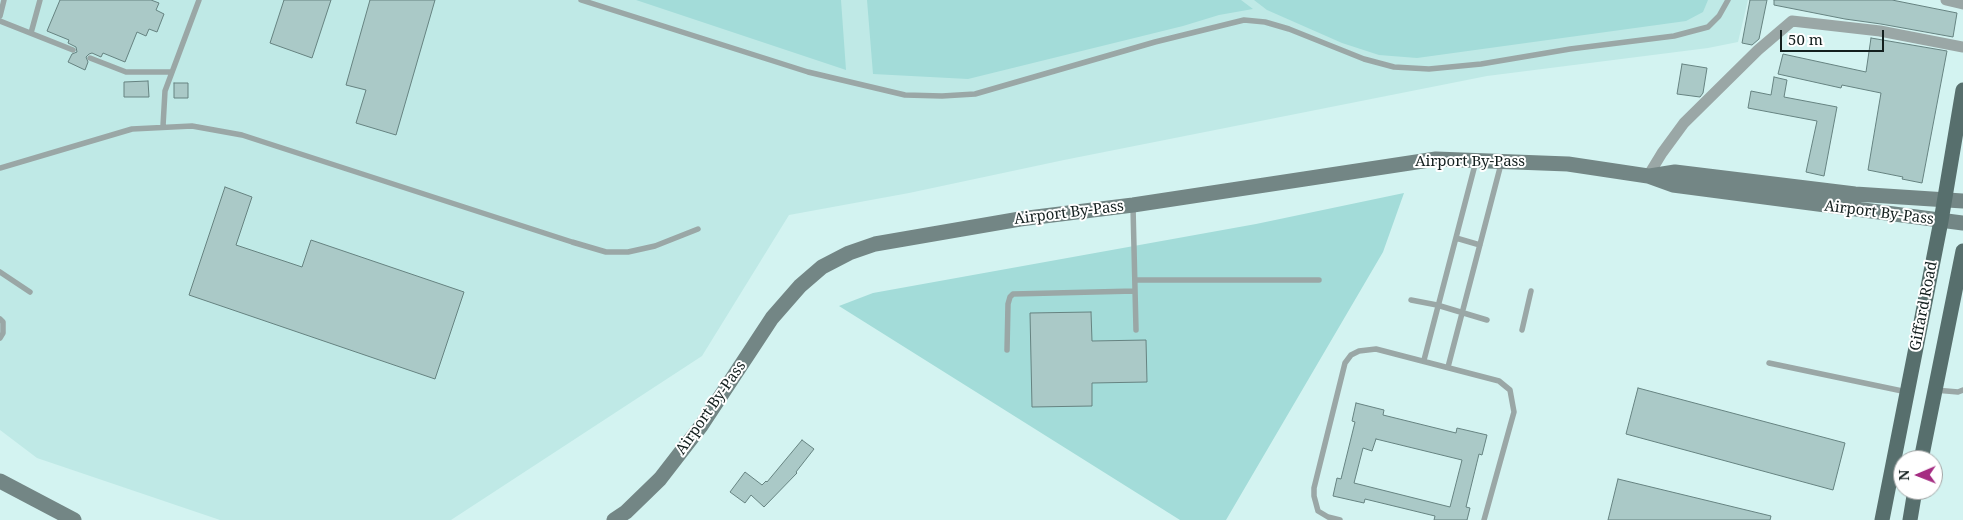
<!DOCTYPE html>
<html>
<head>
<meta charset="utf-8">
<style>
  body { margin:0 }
  #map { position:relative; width:1963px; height:520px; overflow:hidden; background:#d3f3f1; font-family:"Noto Serif",serif }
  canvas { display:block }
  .north { position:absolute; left:1893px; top:450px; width:50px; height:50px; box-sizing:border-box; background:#fff; border:1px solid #a1a5a5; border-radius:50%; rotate:269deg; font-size:14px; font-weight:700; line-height:20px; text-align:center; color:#131f1e }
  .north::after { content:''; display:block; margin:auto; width:18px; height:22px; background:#a52c82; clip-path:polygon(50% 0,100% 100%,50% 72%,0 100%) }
  .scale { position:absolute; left:1780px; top:30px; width:104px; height:22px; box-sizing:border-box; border:2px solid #131f1e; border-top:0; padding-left:6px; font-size:15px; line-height:18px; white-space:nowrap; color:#131f1e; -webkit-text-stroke:4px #fff; paint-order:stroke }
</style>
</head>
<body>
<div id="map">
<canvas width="1963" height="520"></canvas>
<div class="north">N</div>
<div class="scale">50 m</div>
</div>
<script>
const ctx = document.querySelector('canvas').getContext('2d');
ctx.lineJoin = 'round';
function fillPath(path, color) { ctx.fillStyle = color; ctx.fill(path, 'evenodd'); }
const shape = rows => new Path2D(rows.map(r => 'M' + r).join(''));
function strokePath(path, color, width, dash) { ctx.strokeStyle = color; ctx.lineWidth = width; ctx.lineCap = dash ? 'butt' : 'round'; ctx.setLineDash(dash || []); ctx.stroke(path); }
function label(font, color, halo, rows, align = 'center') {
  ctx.font = font + ' "Noto Serif",serif'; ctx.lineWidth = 4; ctx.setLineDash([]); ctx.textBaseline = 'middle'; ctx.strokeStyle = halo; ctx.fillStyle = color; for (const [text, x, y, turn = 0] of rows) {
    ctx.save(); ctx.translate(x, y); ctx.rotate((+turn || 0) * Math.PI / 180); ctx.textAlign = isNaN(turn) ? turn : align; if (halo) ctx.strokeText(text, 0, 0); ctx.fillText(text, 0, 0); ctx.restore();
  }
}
const built = shape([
  [0,0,1748,0,1738,42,1708,48,1487,76,1064,160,909,193,789,215,702,356,451,520,220,520,37,458,0,430]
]);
const green = shape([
  [636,0,841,0,846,70],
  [867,0,1241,0,1253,9,1219,15,1183,26,968,79,873,74],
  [1254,0,1708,0,1703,12,1686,21,1417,58,1379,55,1342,43,1267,10],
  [1404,193,1383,252,1226,520,1180,520,839,306,873,293,1256,224]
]);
const building = shape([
  [60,0,151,0,159,3,156,10,164,14,157,32,149,29,146,36,137,32,125,62,103,53,101,57,92,53,89,54,86,57,88,62,85,70,68,62,72,54,77,52,76,47,68,43,69,40,47,31,60,0],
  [284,0,331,0,312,58,270,43,284,0],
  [370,0,435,0,396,135,356,123,366,90,346,85,370,0],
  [1750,0,1767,0,1759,39,1752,45,1742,43,1750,0],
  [1774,0,1892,0,1957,13,1953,37,1881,24,1845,19,1774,5,1774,0],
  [1871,38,1947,51,1922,183,1902,179,1903,177,1868,170,1881,93,1842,85,1841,88,1778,74,1783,54,1866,72,1871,38],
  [1682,64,1707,68,1703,93,1700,97,1677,94,1682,64],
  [1774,77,1787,80,1784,97,1837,107,1824,176,1806,172,1817,121,1748,108,1751,91,1771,95,1774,77],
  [148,81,149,97,124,97,124,82,148,81],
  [174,83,188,83,188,98,174,98,174,83],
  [225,187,252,197,236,245,302,267,311,240,464,292,435,379,189,295,225,187],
  [1091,312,1092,341,1146,340,1147,382,1092,383,1092,406,1032,407,1030,313,1091,312],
  [1638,388,1845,443,1833,490,1626,434,1638,388],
  [1356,403,1384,410,1383,415,1456,433,1457,428,1487,435,1482,455,1479,454,1466,507,1470,508,1467,520,1434,520,1435,516,1365,499,1364,503,1333,496,1337,478,1341,479,1355,422,1352,421,1356,403],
  [1376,439,1462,460,1450,507,1354,483,1363,448,1372,451,1376,439],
  [802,440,814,449,796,472,797,473,764,507,751,495,745,503,730,492,745,472,762,485,766,481,767,482,802,440],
  [1618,479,1771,516,1770,520,1608,520,1618,479]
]);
const lane = shape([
  [581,0,808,72,905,95,942,96,975,94,1155,42,1244,20,1265,22,1289,29,1364,59,1394,67,1429,69,1481,64,1570,49,1674,36,1708,27,1719,16,1728,0],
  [0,16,4,0],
  [0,21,73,50],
  [31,33,40,0],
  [90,58,126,72,172,72],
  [163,126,165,91,199,0],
  [0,168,132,129,192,126,242,135,572,242,606,252,628,252,655,246,698,229],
  [1133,207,1136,330],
  [1456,238,1480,245],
  [0,272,30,292],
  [1135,280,1319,280],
  [1411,300,1437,305,1487,320],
  [0,319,3,322,3,333,0,338],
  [1522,330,1531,291],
  [1007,350,1008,304,1010,297,1013,294,1135,291],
  [1424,360,1476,161],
  [1769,363,1907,392],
  [1448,367,1501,164],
  [1935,390,1958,392,1963,390],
  [1340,520,1328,517,1318,511,1314,496,1314,488,1345,363,1351,355,1359,351,1376,349,1499,381,1510,390,1514,412,1484,520]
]);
const street = shape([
  [1946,0,1963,4],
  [1648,176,1662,153,1684,123,1758,50,1792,21,1880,31,1963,47]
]);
const secondary = shape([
  [1650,176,1675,172,1855,194,1963,201],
  [0,481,74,520],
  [614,520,626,512,660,479,701,426,772,318,800,286,822,267,849,253,875,244,1020,219,1133,205,1436,159,1568,164,1648,176,1673,185,1963,223]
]);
const primary = shape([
  [1921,460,1963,251],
  [1882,520,1941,221,1963,90],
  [1910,520,1915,490]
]);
const streetNames = [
  ["Airport By-Pass",1470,162],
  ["Airport By-Pass",1069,213,-7],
  ["Airport By-Pass",1879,213,7],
  ["Giffard Road",1924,306,-79],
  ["Airport By-Pass",711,408,-55]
];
fillPath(built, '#bfe9e6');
fillPath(green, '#a3dcd9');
fillPath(building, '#aac9c7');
strokePath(building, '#668381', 1);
strokePath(lane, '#9aa7a6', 5.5);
strokePath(street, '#9aa7a6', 11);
strokePath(secondary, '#738685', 15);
strokePath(primary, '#576f6d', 15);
label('15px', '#131f1e', '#fff', streetNames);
</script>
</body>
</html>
